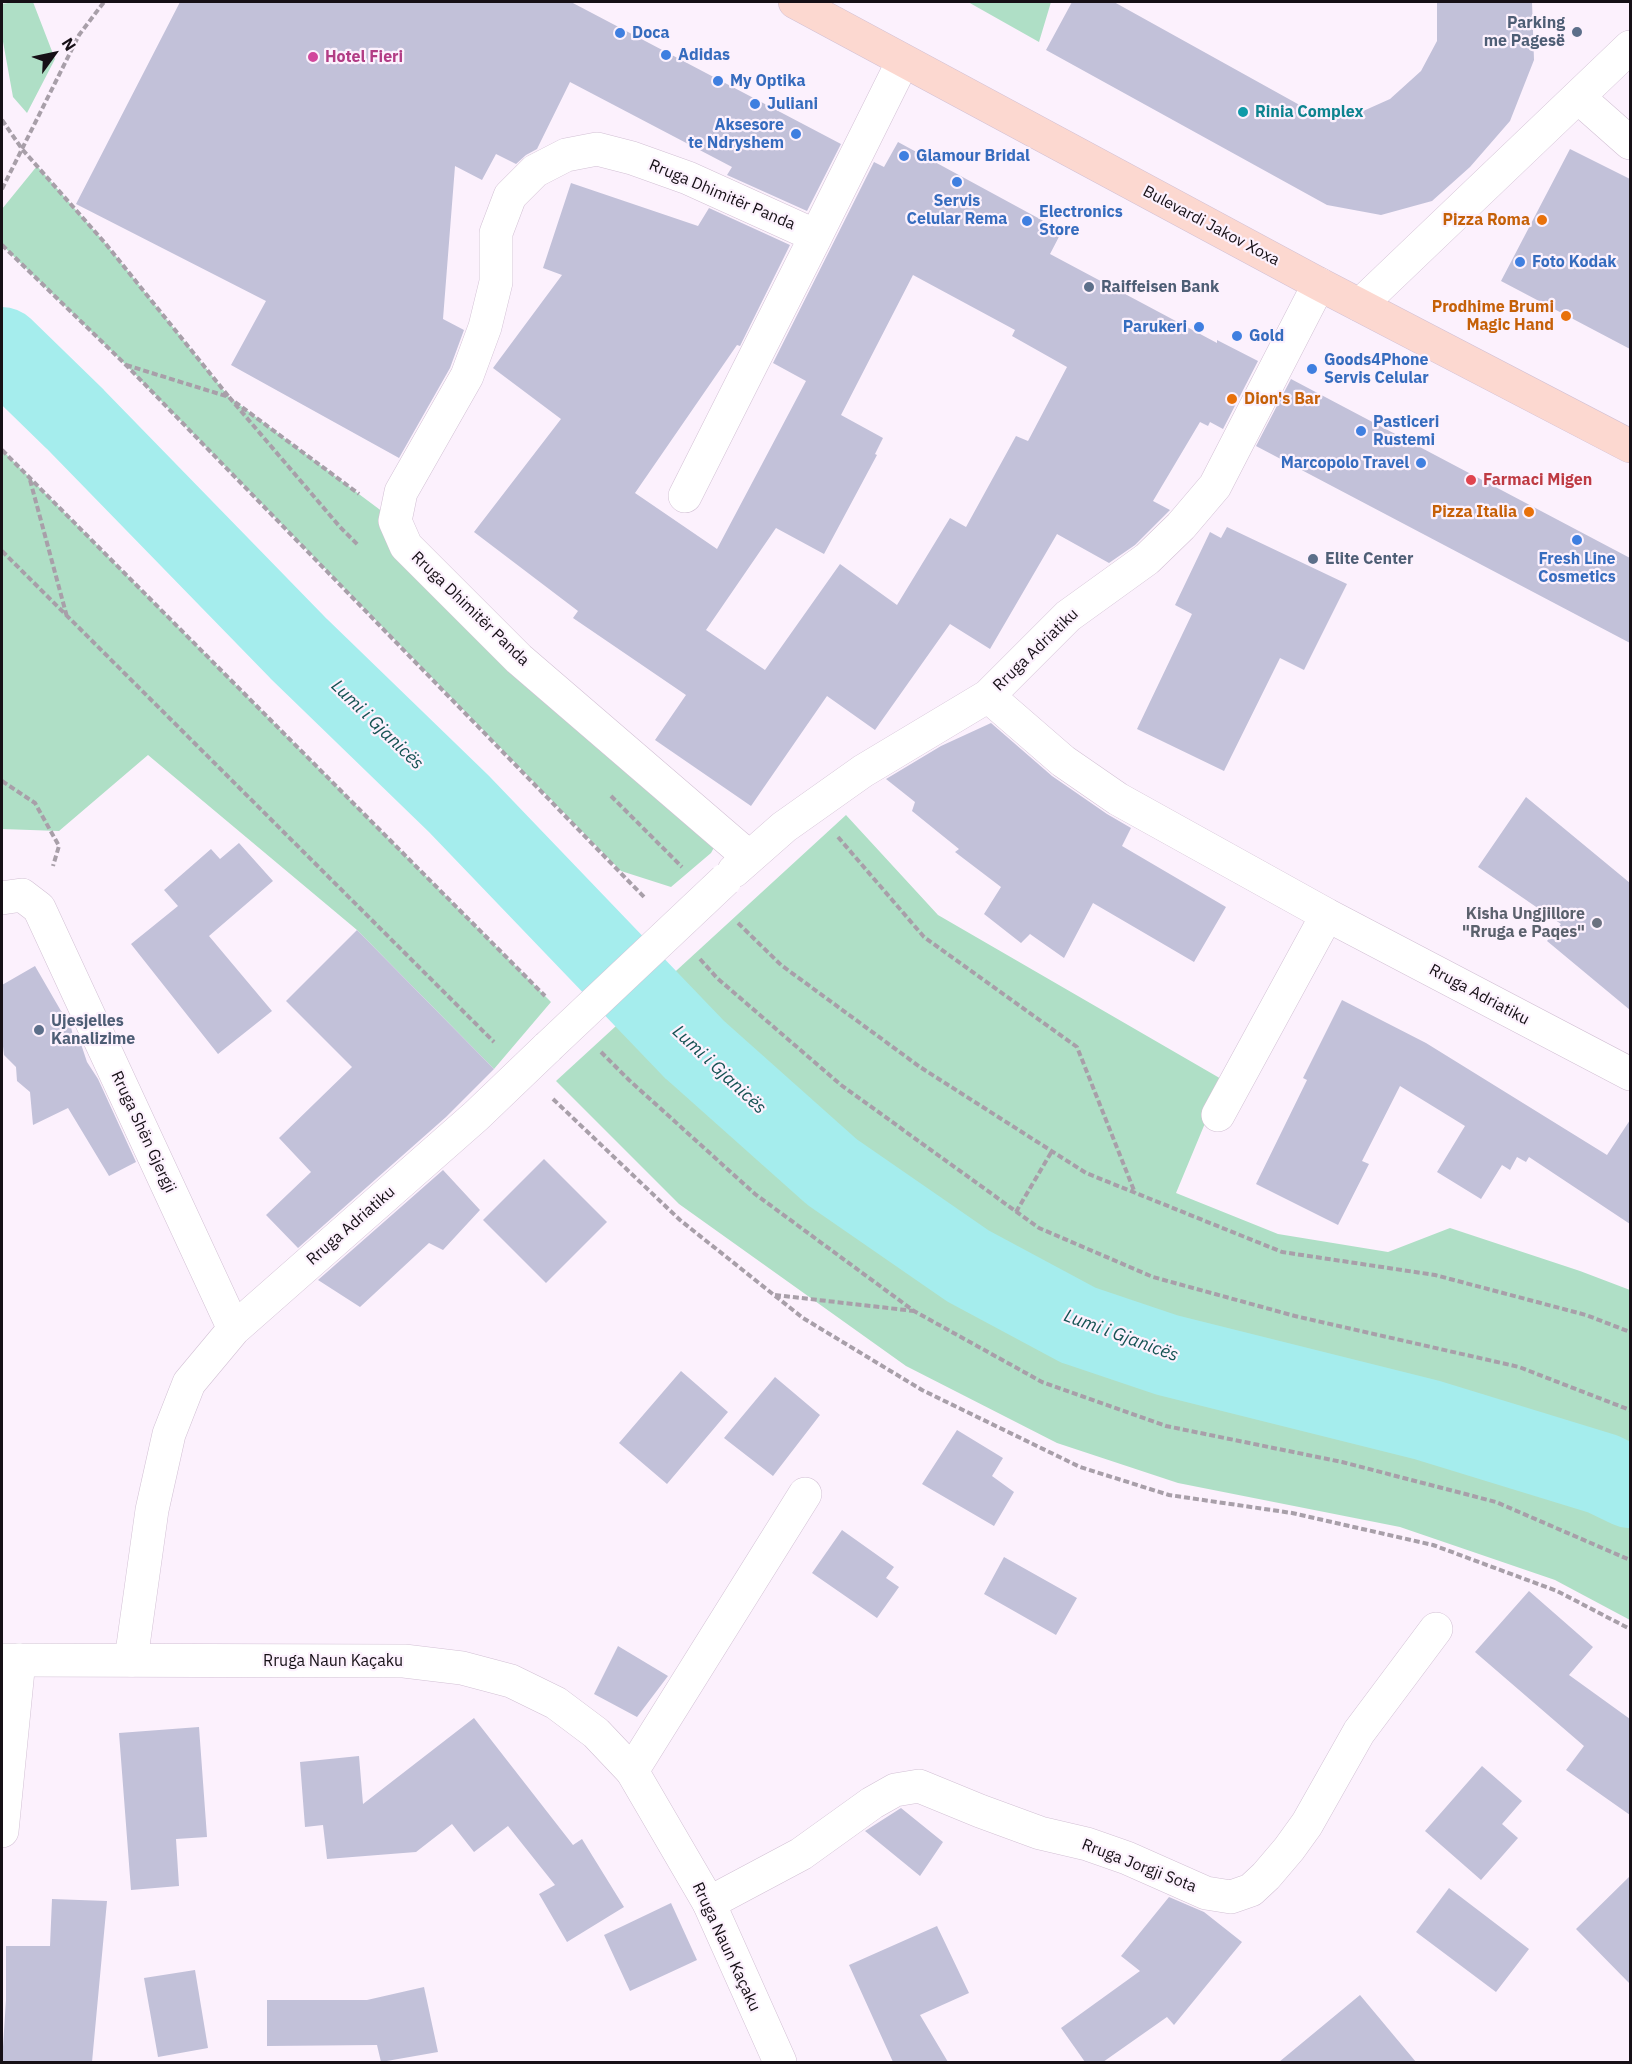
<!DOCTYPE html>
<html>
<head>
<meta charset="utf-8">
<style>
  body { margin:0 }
  #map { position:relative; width:1632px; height:2064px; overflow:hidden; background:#fcf1fd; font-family:"IBM Plex Sans",sans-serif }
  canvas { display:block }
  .frame { position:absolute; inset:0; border:3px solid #161016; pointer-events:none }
  .north { position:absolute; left:24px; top:24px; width:60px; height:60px; -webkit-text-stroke:4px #fcf1fd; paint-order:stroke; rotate:57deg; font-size:16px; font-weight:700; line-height:24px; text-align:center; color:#161016 }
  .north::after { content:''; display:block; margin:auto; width:21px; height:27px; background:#161016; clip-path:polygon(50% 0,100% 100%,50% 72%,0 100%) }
</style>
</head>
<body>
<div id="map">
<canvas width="1632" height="2064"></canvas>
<div class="frame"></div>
<div class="north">N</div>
</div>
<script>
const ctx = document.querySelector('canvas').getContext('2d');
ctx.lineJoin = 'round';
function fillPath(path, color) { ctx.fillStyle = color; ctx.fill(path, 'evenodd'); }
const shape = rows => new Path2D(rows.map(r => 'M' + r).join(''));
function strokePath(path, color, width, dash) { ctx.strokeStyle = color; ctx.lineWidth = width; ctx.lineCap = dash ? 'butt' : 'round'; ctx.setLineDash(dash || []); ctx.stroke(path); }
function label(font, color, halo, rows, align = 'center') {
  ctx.font = font + ' "IBM Plex Sans",sans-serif'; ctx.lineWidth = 4.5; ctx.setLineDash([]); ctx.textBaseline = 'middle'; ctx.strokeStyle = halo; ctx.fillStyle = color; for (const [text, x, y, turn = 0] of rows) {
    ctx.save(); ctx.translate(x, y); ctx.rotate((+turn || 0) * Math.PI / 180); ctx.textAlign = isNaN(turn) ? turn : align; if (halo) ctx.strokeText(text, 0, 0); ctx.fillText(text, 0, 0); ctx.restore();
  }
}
const green = shape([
  [14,2,33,2,55,59,27,113,13,97,2,36,2,4],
  [968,2,1051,2,1039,42],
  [37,166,105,243,229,397,395,521,722,833,711,853,671,887,621,871,126,365,2,245,2,209],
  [2,450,551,1002,494,1069,357,930,148,755,59,831,2,829],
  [846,815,938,915,1223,1080,1176,1193,1278,1234,1388,1252,1450,1228,1580,1271,1630,1290,1630,1620,1555,1580,1400,1527,1178,1483,1057,1443,906,1366,679,1204,556,1081]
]);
const river = shape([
  [2,348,75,419,299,649,459,804,694,1049,832,1172,968,1266,1078,1325,1167,1355,1427,1420,1603,1474,1630,1487]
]);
const building = shape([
  [180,2,571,2,841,144,807,211,727,175,732,167,570,82,537,149,526,155,516,164,496,154,482,180,455,166,443,319,464,330,450,368,399,458,231,365,266,301,76,204],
  [1072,2,1114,2,1305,108,1352,116,1390,99,1421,71,1437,41,1437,2,1532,2,1534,60,1510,121,1470,167,1432,201,1381,215,1327,205,1046,50],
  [898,142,1062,231,1050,254,1217,343,1217,340,1258,361,1223,429,1210,422,1208,426,1200,422,1153,501,1170,510,1135,545,1109,563,1057,534,990,649,950,624,875,730,827,696,751,806,655,740,686,695,573,618,578,611,474,532,561,419,493,368,562,275,543,268,571,183,698,226,709,208,790,245,740,346,737,345,635,493,717,549,806,381,773,363,874,162,884,167],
  [913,275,1015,330,1012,336,1067,367,1028,441,1016,436,966,527,950,518,897,605,840,564,765,670,706,630,776,528,824,554,877,455,875,454,883,438,841,415],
  [1570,149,1630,179,1630,349,1501,281],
  [1291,379,1630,558,1630,643,1256,446],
  [1227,527,1347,584,1304,670,1280,658,1224,771,1137,729,1192,614,1175,605,1210,532,1221,538],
  [991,723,1052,776,1107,814,1131,828,1122,846,1226,907,1194,962,1093,903,1064,958,1030,934,1021,943,984,914,1001,887,955,852,959,849,912,811,915,802,886,779,941,746],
  [1526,797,1630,883,1630,1010,1547,941,1561,924,1478,867],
  [239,843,273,881,209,936,272,1011,218,1054,131,944,178,906,164,890,211,849,220,859],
  [357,930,494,1069,446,1117,298,1248,266,1215,311,1172,279,1138,352,1067,286,1001],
  [35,966,61,1011,69,1018,73,1036,80,1041,87,1062,98,1079,136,1162,109,1176,68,1108,33,1125,30,1092,17,1081,16,1067,4,1055,2,1038,2,985],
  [1342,1000,1426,1043,1607,1155,1630,1120,1630,1224,1529,1157,1526,1162,1517,1157,1510,1170,1502,1165,1481,1199,1437,1172,1465,1126,1400,1086,1362,1161,1369,1164,1338,1225,1256,1184,1307,1080,1303,1078],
  [544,1159,607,1222,546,1283,483,1220],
  [443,1170,480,1210,443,1250,429,1243,360,1307,318,1280],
  [681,1371,728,1412,667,1484,619,1443],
  [775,1377,820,1415,773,1476,724,1438],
  [957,1430,1003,1458,992,1476,1014,1492,994,1526,922,1484],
  [842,1530,894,1567,886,1578,899,1587,877,1618,812,1573],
  [1004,1557,1077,1598,1056,1635,984,1594],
  [1529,1591,1593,1647,1569,1675,1630,1719,1630,1815,1566,1770,1584,1746,1475,1652],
  [618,1646,668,1676,637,1717,594,1694],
  [474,1718,573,1845,582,1839,624,1907,567,1942,539,1894,555,1885,508,1826,474,1852,452,1824,416,1852,327,1859,323,1825,305,1827,300,1762,359,1756,363,1804],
  [199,1727,207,1837,176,1839,179,1886,131,1890,119,1733],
  [1482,1766,1522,1801,1502,1824,1518,1838,1481,1880,1425,1831],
  [901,1808,943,1842,920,1876,865,1831],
  [1630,1876,1630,1984,1576,1929],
  [1449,1888,1529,1949,1496,1992,1416,1932],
  [1169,1897,1204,1912,1242,1942,1174,2025,1167,2017,1103,2062,1085,2062,1061,2028,1140,1971,1121,1956],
  [52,1899,107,1901,92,2062,2,2062,6,2000,6,1946,50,1946],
  [671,1903,697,1960,630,1991,604,1935],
  [937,1926,969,1993,920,2015,948,2062,893,2062,849,1965],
  [195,1970,208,2048,158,2057,144,1978],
  [424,1987,438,2052,381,2062,377,2045,267,2046,267,2000,367,2000],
  [1360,1995,1416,2062,1279,2062]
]);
const path = shape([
  [2,120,22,149,105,243,229,397],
  [2,189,79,35,104,2],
  [2,245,126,365,645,898],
  [126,365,229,397,340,527,358,545],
  [235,402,359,494],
  [2,450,545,996],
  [30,480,67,617],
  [2,551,494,1042],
  [2,781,35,803,59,846,53,866],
  [611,796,682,867],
  [838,837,924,937,1077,1047,1135,1193],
  [738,923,781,965,920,1067,1086,1173,1282,1252,1435,1275,1586,1315,1630,1332],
  [700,959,717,978,841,1085,1039,1228,1153,1277,1295,1316,1519,1367,1630,1410],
  [601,1052,629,1080,755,1194,914,1311,1042,1382,1166,1426,1342,1462,1496,1502,1630,1560],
  [553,1099,680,1220,774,1295,803,1318,922,1390,1080,1467,1169,1495,1292,1513,1433,1545,1557,1591,1630,1629],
  [1016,1212,1052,1151],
  [775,1295,914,1311]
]);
const minor = shape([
  [1578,97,1630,143],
  [1360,305,1630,47],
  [685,496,816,236],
  [988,696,1063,761,1118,799,1327,915,1630,1074],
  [749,857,519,659,406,546,395,521,401,492,467,376,485,327,496,282,496,233,510,196,535,171,566,155,597,149,632,158,688,178,816,236,903,61],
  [734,871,784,827,863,771,988,696,1068,616,1147,559,1181,526,1215,486,1319,284],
  [2,898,22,895,39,908,234,1329],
  [1218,1115,1327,915],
  [131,1660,152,1510,169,1434,189,1383,234,1329,476,1116,548,1047],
  [632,1771,805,1494],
  [2,1831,19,1660],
  [709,1903,801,1854,872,1803,895,1790,919,1786,980,1811,1040,1833,1087,1844,1127,1858,1206,1893,1231,1897,1251,1890,1266,1876,1289,1849,1307,1824,1359,1732,1436,1629]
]);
const tertiary = shape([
  [2,1660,404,1661,462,1668,511,1681,556,1703,596,1733,632,1771,709,1903,780,2062]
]);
const secondary = shape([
  [795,2,1319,284,1630,446]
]);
const minorBridge = shape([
  [548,1047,725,880]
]);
const markers = [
  [1577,32,6,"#5c6f8a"],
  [620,33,6,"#3f7fe0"],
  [666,55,6,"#3f7fe0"],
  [313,57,6,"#d1479c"],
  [718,81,6,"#3f7fe0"],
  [755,104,6,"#3f7fe0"],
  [1243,112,6,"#0f9aa8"],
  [796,134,6,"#3f7fe0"],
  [904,156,6,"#3f7fe0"],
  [957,182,6,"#3f7fe0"],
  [1542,220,6,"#e8710a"],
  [1027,221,6,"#3f7fe0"],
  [1520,262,6,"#3f7fe0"],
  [1089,287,6,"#5c6f8a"],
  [1566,316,6,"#e8710a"],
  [1199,327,6,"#3f7fe0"],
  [1237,336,6,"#3f7fe0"],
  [1312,369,6,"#3f7fe0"],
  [1232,399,6,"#e8710a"],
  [1361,431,6,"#3f7fe0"],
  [1421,463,6,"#3f7fe0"],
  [1471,480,6,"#e0444e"],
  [1529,512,6,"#e8710a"],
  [1577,540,6,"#3f7fe0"],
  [1313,559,6,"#5c6f8a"],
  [1597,923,6,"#6b7280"],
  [39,1030,6,"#5c6f8a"]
];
const serviceNames = [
  ["Parking",1565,23,"right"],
  ["me Pagesë",1565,41,"right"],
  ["Raiffeisen Bank",1101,287],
  ["Elite Center",1325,559],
  ["Ujesjelles",51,1021],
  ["Kanalizime",51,1039]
];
const shopNames = [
  ["Doca",632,33],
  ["Adidas",678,55],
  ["My Optika",730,81],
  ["Juliani",767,104],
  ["Aksesore",784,125,"right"],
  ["te Ndryshem",784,143,"right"],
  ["Glamour Bridal",916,156],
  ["Servis",957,201,"center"],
  ["Celular Rema",957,219,"center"],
  ["Electronics",1039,212],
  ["Store",1039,230],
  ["Foto Kodak",1532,262],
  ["Parukeri",1187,327,"right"],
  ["Gold",1249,336],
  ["Goods4Phone",1324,360],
  ["Servis Celular",1324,378],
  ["Pasticeri",1373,422],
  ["Rustemi",1373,440],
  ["Marcopolo Travel",1409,463,"right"],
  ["Fresh Line",1577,559,"center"],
  ["Cosmetics",1577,577,"center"]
];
const hotelNames = [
  ["Hotel Fieri",325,57]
];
const cultureNames = [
  ["Rinia Complex",1255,112]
];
const streetNames = [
  ["Rruga Dhimitër Panda",722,195,23],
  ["Bulevardi Jakov Xoxa",1211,226,28],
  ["Rruga Dhimitër Panda",470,609,44],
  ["Rruga Adriatiku",1036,650,-44],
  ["Rruga Adriatiku",1479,995,28],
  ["Rruga Shën Gjergji",143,1132,65],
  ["Rruga Adriatiku",351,1226,-41],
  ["Rruga Naun Kaçaku",333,1661],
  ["Rruga Jorgji Sota",1139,1866,21],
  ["Rruga Naun Kaçaku",726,1947,65]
];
const foodNames = [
  ["Pizza Roma",1530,220],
  ["Prodhime Brumi",1554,307],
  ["Magic Hand",1554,325],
  ["Dion's Bar",1244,399,"left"],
  ["Pizza Italia",1517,512]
];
const healthNames = [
  ["Farmaci Migen",1483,480]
];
const worshipNames = [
  ["Kisha Ungjillore",1585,914],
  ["\"Rruga e Paqes\"",1585,932]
];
const waterNames = [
  ["Lumi i Gjanicës",377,725,44],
  ["Lumi i Gjanicës",719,1070,43],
  ["Lumi i Gjanicës",1121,1336,20]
];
fillPath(green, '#afdfc6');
strokePath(river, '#a5eded', 82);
fillPath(building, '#c2c1d9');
strokePath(minor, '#d2c0d4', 34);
strokePath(tertiary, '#d2c0d4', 34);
strokePath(secondary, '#d2c0d4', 34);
strokePath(path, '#a89fa9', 4, [6, 3]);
strokePath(minor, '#fff', 33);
strokePath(tertiary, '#fff', 33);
strokePath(secondary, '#fcd8d0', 33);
strokePath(minorBridge, '#d2c0d4', 34, []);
strokePath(minorBridge, '#fff', 33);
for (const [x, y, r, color] of markers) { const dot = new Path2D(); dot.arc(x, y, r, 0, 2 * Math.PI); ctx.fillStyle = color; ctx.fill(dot); strokePath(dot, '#fcf1fd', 2); }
label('bold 16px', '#4e5e75', '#fcf1fd', serviceNames, 'left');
label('bold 16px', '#366cbe', '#fcf1fd', shopNames, 'left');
label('bold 16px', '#b23c85', '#fcf1fd', hotelNames, 'left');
label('bold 16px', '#0d838f', '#fcf1fd', cultureNames, 'left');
label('16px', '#161016', '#fcf1fd', streetNames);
label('bold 16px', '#c56008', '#fcf1fd', foodNames, 'right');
label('bold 16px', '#be3a42', '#fcf1fd', healthNames, 'left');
label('bold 16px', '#5b616d', '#fcf1fd', worshipNames, 'right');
label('italic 18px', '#145253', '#fcf1fd', waterNames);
</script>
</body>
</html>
